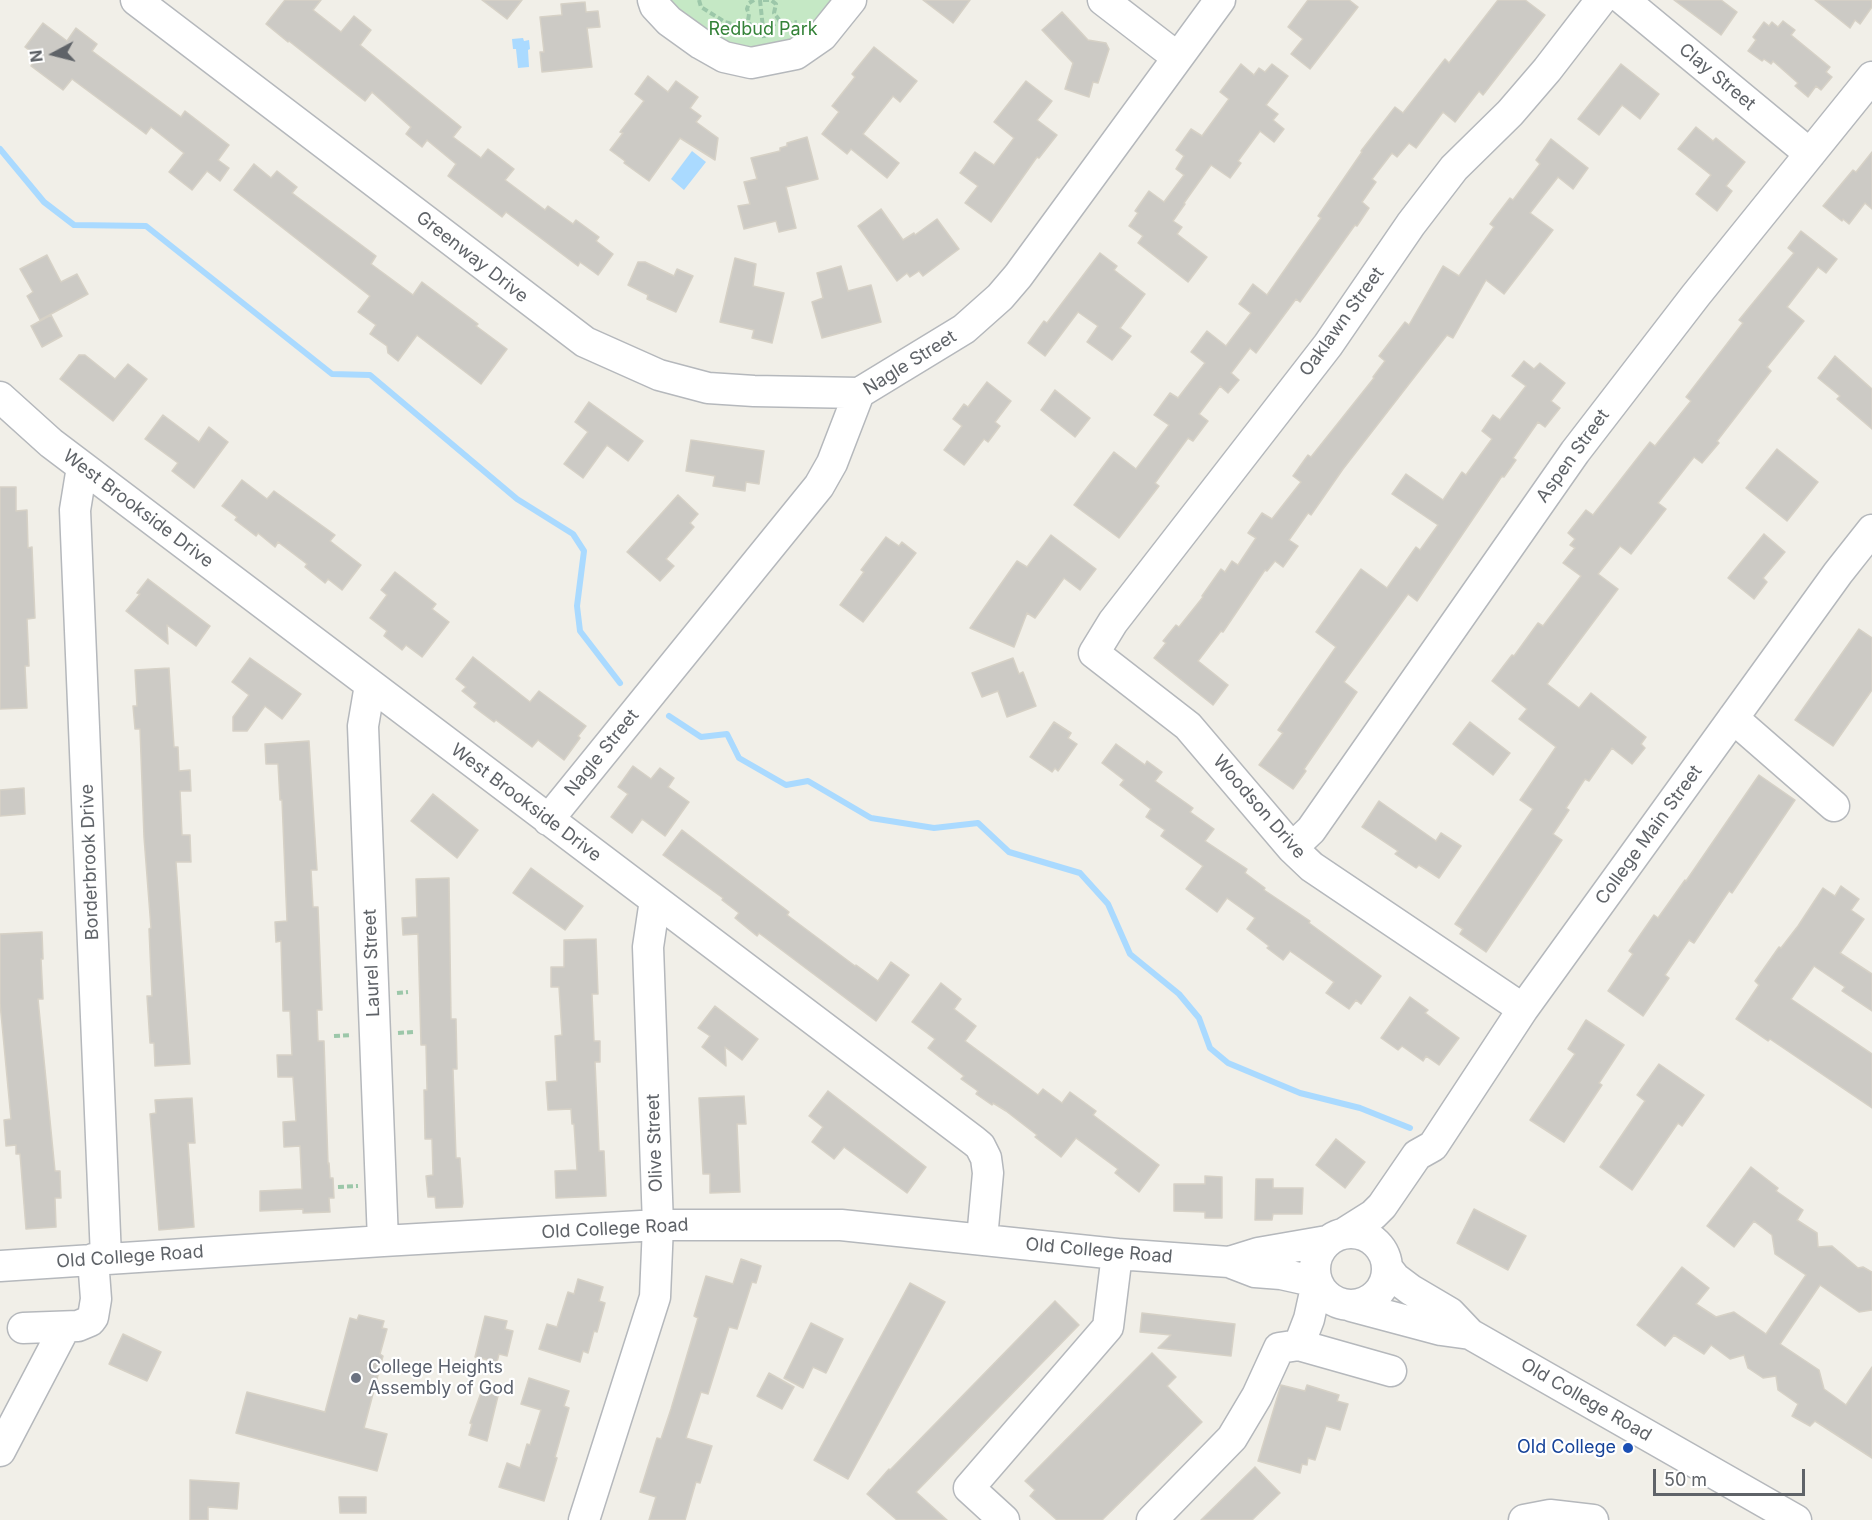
<!DOCTYPE html>
<html>
<head>
<meta charset="utf-8">
<style>
  body { margin:0 }
  #map { position:relative; width:1872px; height:1520px; overflow:hidden; background:#f1efe8; font-family:Inter,sans-serif }
  canvas { display:block }
  .north { position:absolute; left:24px; top:24px; width:60px; height:60px; -webkit-text-stroke:4px #fff; paint-order:stroke; rotate:263deg; font-size:16px; font-weight:700; line-height:24px; text-align:center; color:#5f6368 }
  .north::after { content:''; display:block; margin:auto; width:21px; height:27px; background:#5f6368; clip-path:polygon(50% 0,100% 100%,50% 72%,0 100%) }
  .scale { position:absolute; left:1653px; top:1469px; width:152px; height:27px; box-sizing:border-box; border:3px solid #5f6368; border-top:0; padding-left:8px; font-size:18px; line-height:21px; white-space:nowrap; color:#5f6368; -webkit-text-stroke:4px #fff; paint-order:stroke }
</style>
</head>
<body>
<div id="map">
<canvas width="1872" height="1520"></canvas>
<div class="north">N</div>
<div class="scale">50 m</div>
</div>
<script>
const ctx = document.querySelector('canvas').getContext('2d');
ctx.lineJoin = 'round';
function fillPath(path, color) { ctx.fillStyle = color; ctx.fill(path, 'evenodd'); }
const shape = rows => new Path2D(rows.map(r => 'M' + r).join(''));
function strokePath(path, color, width, dash) { ctx.strokeStyle = color; ctx.lineWidth = width; ctx.lineCap = dash ? 'butt' : 'round'; ctx.setLineDash(dash || []); ctx.stroke(path); }
function label(font, color, halo, rows, align = 'center') {
  ctx.font = font + ' Inter,sans-serif'; ctx.lineWidth = 4.5; ctx.setLineDash([]); ctx.textBaseline = 'middle'; ctx.strokeStyle = halo; ctx.fillStyle = color; for (const [text, x, y, turn = 0] of rows) {
    ctx.save(); ctx.translate(x, y); ctx.rotate((+turn || 0) * Math.PI / 180); ctx.textAlign = isNaN(turn) ? turn : align; if (halo) ctx.strokeText(text, 0, 0); ctx.fillText(text, 0, 0); ctx.restore();
  }
}
const green = shape([
  [662,0,844,0,795,50,726,50]
]);
const water = shape([
  [523,38,524,41,529,40,530,49,528,50,529,67,518,68,516,49,513,49,512,39],
  [692,151,706,162,684,190,671,179]
]);
const stream = shape([
  [0,149,44,202,74,225,146,226,332,374,370,375,517,499,573,534,584,551,577,606,580,631,620,683],
  [669,716,701,737,727,734,739,758,786,785,808,781,871,818,934,828,978,823,1009,852,1080,873,1108,904,1130,954,1179,994,1199,1018,1210,1048,1228,1063,1300,1093,1360,1108,1410,1128]
]);
const building = shape([
  [285,0,321,0,313,10,341,32,354,16,371,30,360,45,461,127,453,137,481,158,488,149,514,169,505,180,545,210,548,206,573,224,576,220,599,237,596,241,613,254,598,275,580,262,578,266,506,212,502,217,448,176,456,164,427,140,422,147,406,134,411,127,372,92,365,101,289,41,288,42,266,24,285,0],
  [482,0,522,0,507,19,482,0],
  [923,0,970,0,953,23,923,0],
  [1308,0,1349,0,1358,7,1310,69,1291,54,1303,39,1288,27,1308,0],
  [1498,0,1525,0,1545,15,1483,95,1479,91,1455,122,1443,112,1416,148,1409,143,1397,157,1392,153,1372,179,1376,182,1362,202,1369,208,1357,226,1355,225,1300,302,1296,299,1256,353,1250,348,1231,373,1239,380,1228,393,1220,386,1199,414,1208,421,1193,441,1188,438,1155,483,1159,486,1119,538,1074,505,1114,452,1136,469,1169,425,1154,415,1170,393,1178,398,1205,363,1191,352,1207,331,1226,346,1251,313,1239,304,1253,284,1267,295,1321,218,1318,216,1362,152,1361,151,1395,107,1403,113,1445,59,1449,63,1498,0],
  [1674,0,1721,0,1737,12,1721,35,1674,0],
  [1815,0,1872,0,1872,7,1860,24,1855,20,1850,28,1815,0],
  [585,2,586,12,598,11,600,27,587,28,592,67,542,72,540,52,544,52,540,17,562,15,561,4,585,2],
  [1062,12,1088,40,1106,43,1109,49,1098,83,1093,82,1089,97,1065,89,1073,63,1042,30,1062,12],
  [1783,21,1795,30,1791,35,1830,67,1826,72,1832,77,1821,90,1816,86,1808,97,1795,86,1798,83,1773,61,1771,64,1764,59,1762,61,1748,51,1756,40,1753,37,1764,22,1769,26,1772,22,1778,27,1783,21],
  [43,23,67,41,76,28,97,44,92,51,181,117,185,111,229,145,218,160,229,168,220,181,207,171,192,190,169,172,184,153,151,127,146,134,72,79,63,90,31,66,38,57,25,47,43,23],
  [874,47,917,81,900,102,893,96,863,134,899,163,887,178,851,149,847,154,822,134,839,112,832,106,855,77,852,74,874,47],
  [1241,64,1254,75,1259,68,1265,72,1272,64,1288,76,1266,105,1278,114,1273,120,1284,129,1274,142,1260,131,1238,161,1241,163,1230,178,1211,165,1184,203,1185,204,1173,221,1182,227,1177,234,1207,257,1188,282,1138,243,1143,236,1129,226,1138,213,1135,211,1149,191,1164,202,1184,175,1176,169,1184,156,1176,150,1191,129,1202,136,1229,99,1220,92,1241,64],
  [1621,64,1659,94,1640,119,1622,105,1599,135,1578,119,1621,64],
  [648,76,668,92,676,81,698,97,690,108,701,116,696,122,718,138,715,160,680,138,649,181,624,163,625,161,610,150,623,133,620,132,644,101,635,94,648,76],
  [1026,81,1052,101,1037,120,1057,135,1039,158,1037,157,991,222,965,203,978,186,960,173,975,152,994,165,1014,138,994,122,1026,81],
  [1696,127,1713,141,1716,138,1745,162,1726,186,1732,191,1717,211,1696,194,1711,175,1678,149,1696,127],
  [807,137,818,179,786,187,796,228,779,232,776,221,744,229,738,206,750,204,744,182,757,179,751,158,780,151,780,148,787,146,787,143,807,137],
  [1551,139,1588,168,1573,189,1558,177,1530,213,1553,230,1504,294,1486,280,1453,338,1447,335,1343,469,1311,515,1308,513,1289,540,1298,546,1283,567,1275,561,1267,571,1265,570,1223,632,1221,631,1198,661,1228,685,1213,705,1154,658,1166,643,1163,641,1176,625,1179,627,1203,597,1202,596,1221,569,1225,572,1232,561,1238,565,1256,538,1248,533,1262,513,1272,519,1301,482,1293,476,1308,455,1311,457,1374,378,1373,377,1385,361,1379,356,1405,322,1409,325,1443,266,1459,276,1494,227,1490,224,1510,198,1513,200,1540,164,1536,160,1551,139],
  [1872,152,1872,209,1865,203,1849,224,1843,219,1842,221,1823,206,1853,170,1856,172,1872,152],
  [254,164,271,178,277,171,297,187,292,193,376,256,371,264,413,295,422,282,478,324,476,326,507,349,481,384,417,335,398,361,388,353,387,346,370,334,376,325,358,312,370,296,234,190,254,164],
  [881,209,903,240,914,233,915,235,937,219,959,249,923,276,919,271,910,277,907,273,897,281,858,226,881,209],
  [1801,231,1837,259,1826,273,1818,267,1787,307,1804,321,1767,367,1771,371,1717,441,1719,443,1702,463,1694,457,1658,503,1666,509,1631,554,1620,546,1598,574,1618,589,1547,684,1579,708,1591,693,1646,737,1641,744,1645,748,1632,764,1612,748,1589,781,1585,779,1566,808,1569,810,1553,834,1562,840,1486,952,1460,934,1463,929,1455,924,1533,809,1520,800,1556,747,1519,719,1527,709,1492,681,1512,655,1514,656,1538,623,1543,626,1581,576,1563,563,1575,548,1570,545,1575,539,1568,533,1586,510,1593,515,1650,442,1655,446,1691,401,1686,397,1743,323,1739,320,1794,253,1788,248,1801,231],
  [1100,253,1117,266,1114,270,1145,294,1120,328,1131,336,1112,360,1087,342,1098,326,1078,312,1045,356,1028,343,1044,321,1047,323,1100,253],
  [47,255,61,282,77,274,88,294,40,320,27,296,33,292,20,269,47,255],
  [735,258,756,264,753,286,784,293,772,343,752,338,754,330,720,322,735,258],
  [638,262,645,262,674,276,677,269,693,276,676,312,647,299,648,295,628,285,638,262],
  [841,266,848,291,871,285,881,322,822,338,812,302,823,298,817,273,841,266],
  [51,315,62,336,42,347,31,326,51,315],
  [79,355,85,355,115,379,128,364,147,379,113,421,60,379,79,355],
  [1835,356,1872,389,1872,429,1837,399,1840,396,1818,378,1835,356],
  [1524,361,1534,369,1540,363,1565,383,1551,401,1560,408,1545,427,1538,422,1513,458,1516,460,1504,477,1502,476,1417,601,1408,594,1344,682,1357,692,1304,769,1306,771,1293,789,1259,765,1283,733,1278,730,1336,647,1316,632,1361,569,1387,588,1416,547,1420,550,1438,525,1392,494,1406,474,1443,500,1462,472,1466,475,1492,439,1482,431,1493,415,1500,420,1526,386,1512,376,1524,361],
  [987,382,1011,401,995,422,1000,426,988,442,984,439,964,465,944,450,962,426,953,419,964,404,968,407,987,382],
  [1055,390,1090,418,1075,437,1041,410,1055,390],
  [589,402,643,441,628,461,607,445,583,478,564,464,588,432,575,422,589,402],
  [163,415,199,442,209,427,228,442,194,488,172,471,178,463,145,439,163,415],
  [691,440,764,451,759,484,746,482,745,491,713,486,715,476,686,471,691,440],
  [1777,449,1818,482,1787,521,1746,488,1777,449],
  [242,480,267,499,274,491,335,535,330,541,361,565,342,590,328,579,325,583,305,567,307,564,278,542,275,547,258,533,256,536,235,520,237,517,222,506,242,480],
  [0,487,16,487,16,511,27,510,28,548,32,547,35,618,27,619,29,666,25,666,27,708,0,709,0,487],
  [678,495,698,514,690,523,694,527,666,559,674,566,660,581,627,552,678,495],
  [1764,534,1785,552,1763,578,1767,582,1754,599,1728,578,1764,534],
  [1051,535,1096,569,1080,590,1064,578,1035,618,1027,613,1014,647,970,628,1017,561,1027,567,1051,535],
  [886,537,899,546,902,542,916,553,863,622,840,605,864,572,861,570,886,537],
  [395,572,436,604,432,609,449,622,422,657,406,645,402,650,384,636,387,631,370,618,387,595,381,590,395,572],
  [148,579,210,626,196,646,167,625,168,644,126,611,140,594,137,593,148,579],
  [1859,629,1872,638,1872,690,1833,746,1795,720,1859,629],
  [473,657,530,702,539,691,586,726,578,736,580,738,564,760,538,740,532,747,496,720,494,722,474,707,477,703,462,691,466,687,456,679,473,657],
  [250,658,301,694,282,719,265,706,247,731,233,731,233,717,249,695,232,682,250,658],
  [1013,658,1019,674,1023,672,1036,706,1007,717,998,691,982,697,972,673,1013,658],
  [169,668,174,747,178,747,179,771,190,770,191,791,180,791,182,835,190,835,191,862,176,862,190,1064,155,1066,154,1043,150,1043,147,996,152,996,149,929,151,928,144,837,140,729,135,729,133,706,137,706,135,670,169,668],
  [1054,722,1071,733,1068,738,1077,744,1058,771,1055,768,1052,772,1030,757,1054,722],
  [1470,722,1510,753,1493,775,1453,744,1470,722],
  [309,741,317,870,311,870,313,907,318,907,322,1010,317,1010,318,1041,324,1041,328,1164,329,1163,330,1178,333,1178,334,1198,329,1198,330,1212,303,1213,303,1209,260,1211,260,1191,302,1189,300,1146,284,1147,283,1122,296,1121,293,1077,278,1077,277,1055,292,1055,290,1011,283,1011,281,941,276,942,275,922,287,921,286,897,282,800,280,800,278,764,266,764,265,744,309,741],
  [1116,744,1145,765,1147,761,1162,772,1155,781,1193,808,1190,812,1214,829,1205,841,1247,869,1245,873,1265,888,1264,890,1310,921,1309,923,1381,976,1361,1004,1356,1000,1349,1009,1326,993,1334,982,1290,951,1283,960,1267,948,1269,946,1247,929,1255,918,1227,898,1217,912,1186,889,1203,866,1161,836,1165,830,1146,817,1151,809,1120,785,1124,780,1102,763,1116,744],
  [633,766,651,779,660,768,674,778,668,787,689,802,665,836,642,819,632,833,611,817,628,794,618,787,633,766],
  [1759,775,1795,800,1732,893,1729,891,1694,943,1689,940,1665,975,1669,978,1643,1016,1608,991,1633,954,1629,951,1654,915,1658,918,1685,880,1686,881,1759,775],
  [24,788,25,814,0,816,0,790,24,788],
  [433,794,478,830,457,858,411,821,433,794],
  [1379,801,1436,841,1441,833,1461,846,1439,878,1419,865,1416,868,1395,854,1398,851,1362,827,1379,801],
  [682,830,789,912,787,915,855,966,856,965,878,981,891,962,909,975,876,1021,759,933,757,936,735,918,739,913,722,900,723,898,663,855,682,830],
  [531,868,583,906,565,930,513,893,531,868],
  [449,878,451,1019,456,1019,457,1069,453,1069,456,1158,460,1158,463,1203,462,1207,436,1208,435,1197,428,1197,426,1176,433,1175,432,1139,425,1139,424,1090,427,1090,426,1045,421,1045,418,934,403,935,402,918,417,917,416,879,449,878],
  [1841,886,1859,899,1851,910,1864,919,1840,953,1872,974,1872,1011,1842,991,1845,987,1814,966,1791,999,1872,1054,1872,1108,1770,1039,1768,1041,1736,1019,1759,985,1755,981,1779,947,1781,948,1798,926,1823,888,1835,896,1841,886],
  [42,932,43,959,41,959,43,999,38,999,55,1171,60,1171,61,1198,55,1198,56,1227,26,1229,20,1154,16,1154,16,1145,6,1146,4,1120,11,1119,0,1003,0,934,42,932],
  [596,939,598,994,592,994,594,1041,600,1041,600,1062,595,1062,599,1151,604,1151,606,1196,556,1198,555,1171,577,1170,574,1124,572,1124,571,1109,548,1110,546,1082,557,1081,555,1036,562,1035,559,987,551,987,551,967,564,967,564,940,596,939],
  [941,983,961,999,954,1009,976,1026,965,1041,1038,1095,1043,1089,1062,1103,1070,1092,1096,1111,1093,1115,1159,1165,1139,1192,1115,1173,1118,1169,1076,1138,1061,1157,1035,1137,1037,1135,1006,1111,993,1103,992,1105,976,1094,978,1091,961,1079,964,1076,928,1048,935,1039,912,1022,941,983],
  [1410,997,1428,1010,1425,1013,1459,1038,1439,1065,1426,1056,1423,1061,1402,1046,1398,1050,1381,1038,1410,997],
  [715,1006,758,1039,742,1060,725,1047,726,1066,702,1047,710,1036,698,1028,715,1006],
  [1586,1020,1624,1045,1599,1083,1602,1085,1564,1142,1530,1120,1575,1054,1568,1049,1586,1020],
  [1659,1064,1704,1095,1682,1126,1678,1123,1632,1190,1600,1167,1645,1101,1637,1095,1659,1064],
  [828,1091,926,1167,907,1193,844,1147,834,1159,812,1142,823,1127,809,1116,828,1091],
  [744,1096,746,1124,737,1124,740,1192,710,1193,710,1174,703,1174,699,1098,744,1096],
  [192,1098,195,1143,188,1143,194,1227,159,1230,150,1114,156,1113,155,1100,192,1098],
  [1336,1139,1365,1162,1345,1188,1316,1165,1336,1139],
  [1751,1167,1778,1188,1776,1191,1803,1210,1797,1220,1817,1233,1818,1247,1832,1246,1858,1268,1863,1267,1872,1272,1872,1310,1859,1312,1820,1285,1780,1344,1819,1370,1824,1389,1846,1405,1872,1367,1872,1458,1815,1421,1810,1426,1792,1416,1798,1404,1778,1390,1776,1376,1763,1378,1748,1368,1744,1355,1730,1359,1711,1345,1704,1354,1674,1335,1665,1346,1637,1325,1682,1267,1709,1288,1696,1304,1716,1317,1734,1312,1766,1334,1806,1275,1775,1254,1772,1235,1754,1221,1734,1247,1707,1226,1751,1167],
  [1205,1176,1222,1177,1222,1218,1205,1218,1205,1212,1174,1211,1174,1184,1205,1184,1205,1176],
  [1256,1179,1273,1179,1273,1188,1303,1188,1302,1214,1273,1214,1272,1220,1255,1220,1256,1179],
  [1474,1209,1526,1236,1508,1270,1457,1243,1474,1209],
  [741,1259,761,1266,756,1283,752,1282,737,1329,729,1327,708,1394,701,1392,686,1438,712,1446,700,1483,696,1482,685,1520,649,1520,656,1497,640,1492,657,1438,661,1439,671,1409,698,1318,694,1316,706,1276,733,1284,741,1259],
  [578,1279,603,1287,599,1301,605,1303,597,1332,594,1331,588,1353,583,1351,580,1362,539,1349,547,1324,557,1327,568,1292,574,1294,578,1279],
  [910,1283,945,1302,848,1479,814,1460,910,1283],
  [1055,1301,1079,1325,916,1492,947,1520,897,1520,867,1494,889,1469,890,1470,1055,1301],
  [1142,1313,1235,1324,1231,1356,1158,1348,1171,1335,1140,1332,1142,1313],
  [359,1315,384,1321,382,1328,387,1329,380,1354,383,1356,364,1428,387,1434,377,1471,236,1433,247,1392,325,1412,350,1318,357,1320,359,1315],
  [485,1316,507,1321,505,1329,513,1331,507,1356,499,1354,497,1362,475,1357,485,1316],
  [811,1323,843,1339,826,1373,813,1367,803,1388,784,1378,811,1323],
  [123,1334,161,1352,147,1381,109,1364,123,1334],
  [1152,1353,1176,1377,1167,1386,1202,1422,1102,1520,1057,1520,1030,1496,1035,1490,1025,1481,1152,1353],
  [769,1373,794,1387,782,1409,757,1396,769,1373],
  [529,1378,569,1391,564,1406,569,1408,555,1457,557,1458,544,1501,499,1487,507,1463,520,1468,527,1444,530,1445,541,1410,521,1404,529,1378],
  [1281,1385,1305,1391,1307,1385,1339,1395,1337,1401,1348,1404,1340,1430,1326,1426,1315,1460,1308,1458,1307,1465,1302,1464,1300,1473,1258,1461,1281,1385],
  [482,1390,498,1396,487,1441,469,1435,472,1424,470,1423,482,1390],
  [1255,1467,1280,1493,1252,1520,1201,1520,1255,1467],
  [190,1480,239,1483,237,1509,208,1507,208,1520,190,1520,190,1480],
  [339,1497,366,1497,366,1513,340,1513,339,1497]
]);
const path = shape([
  [699,0,701,7,725,22,747,28,773,25,780,21,787,24,797,22],
  [760,0,764,38],
  [763,0,771,0,776,4,774,13,780,21],
  [752,28,748,21,749,14,747,9,749,3,754,0],
  [397,993,408,992],
  [398,1033,413,1032],
  [334,1036,352,1035],
  [338,1187,358,1186]
]);
const minor = shape([
  [136,0,585,342,659,375,708,388,754,391,859,393],
  [653,0,655,6,669,21,701,44,724,57,751,63,796,54,822,36,851,0],
  [1103,0,1177,57],
  [1624,0,1810,154],
  [0,397,51,443,974,1141,980,1146,986,1158,988,1173,982,1239],
  [82,467,75,510,106,1258],
  [370,685,363,726,383,1241],
  [1733,718,1834,806],
  [548,820,819,486,832,463,859,393,964,329,1000,297,1018,276,1220,0],
  [1292,848,1311,830,1575,452,1696,295,1872,77],
  [1523,1009,1312,867,1292,848,1188,726,1094,653,1113,622,1328,345,1411,224,1454,168,1510,113,1547,70,1601,0],
  [1346,1232,1373,1215,1382,1206,1417,1155,1433,1146,1523,1009,1838,573,1872,530],
  '1315 1269a36 36 0 1 1 72 0a36 36 0 1 1-72 0Z',
  [1229,1262,1258,1253,1327,1241],
  [0,1266,383,1241,658,1225,841,1225,1117,1254,1229,1262,1255,1272,1281,1274,1317,1282],
  [1388,1269,1395,1278,1411,1290,1450,1313,1470,1334,1796,1520],
  [1351,1306,1441,1330,1470,1334],
  [23,1328,78,1326,90,1321,93,1317,96,1299,93,1259],
  [1299,1345,1309,1319,1317,1283],
  [0,1451,65,1327],
  [584,1520,655,1297,658,1225,648,947,655,900],
  [1004,1520,969,1488,1108,1327,1117,1254],
  [1152,1520,1232,1438,1257,1396,1279,1348,1299,1345,1391,1371],
  [1524,1520,1550,1515,1593,1520]
]);
const markers = [
  [356,1378,6,"#6b7280"],
  [1628,1448,6,"#1a4fb4"]
];
const parkNames = [
  ["Redbud Park",763,30]
];
const streetNames = [
  ["Clay Street",1717,77,40],
  ["Greenway Drive",472,257,38],
  ["Oaklawn Street",1342,322,-54],
  ["Nagle Street",910,363,-32],
  ["Aspen Street",1573,456,-54],
  ["West Brookside Drive",138,509,37],
  ["Nagle Street",602,753,-51],
  ["West Brookside Drive",526,803,37],
  ["Woodson Drive",1259,807,49],
  ["College Main Street",1649,835,-54],
  ["Borderbrook Drive",90,862,-92],
  ["Laurel Street",372,963,-92],
  ["Olive Street",655,1143,-92],
  ["Old College Road",615,1229,-3],
  ["Old College Road",1099,1251,5],
  ["Old College Road",130,1257,-4],
  ["Old College Road",1586,1400,30]
];
const worshipNames = [
  ["College Heights",368,1368],
  ["Assembly of God",368,1389]
];
const transitNames = [
  ["Old College",1616,1448]
];
fillPath(green, '#c5e8c5');
fillPath(water, '#aadaff');
strokePath(stream, '#aadaff', 6);
fillPath(building, '#cccac5');
strokePath(building, '#d6d1c6', 1.5);
strokePath(minor, '#b5b8bc', 33);
strokePath(path, '#9cc7a9', 4, [6, 3]);
strokePath(minor, '#fff', 30);
for (const [x, y, r, color] of markers) { const dot = new Path2D(); dot.arc(x, y, r, 0, 2 * Math.PI); ctx.fillStyle = color; ctx.fill(dot); strokePath(dot, '#fff', 2); }
label('18px', '#348238', '#fff', parkNames);
label('18px', '#5f6368', '#fff', streetNames);
label('18px', '#5b616d', '#fff', worshipNames, 'left');
label('18px', '#164399', '#fff', transitNames, 'right');
</script>
</body>
</html>
